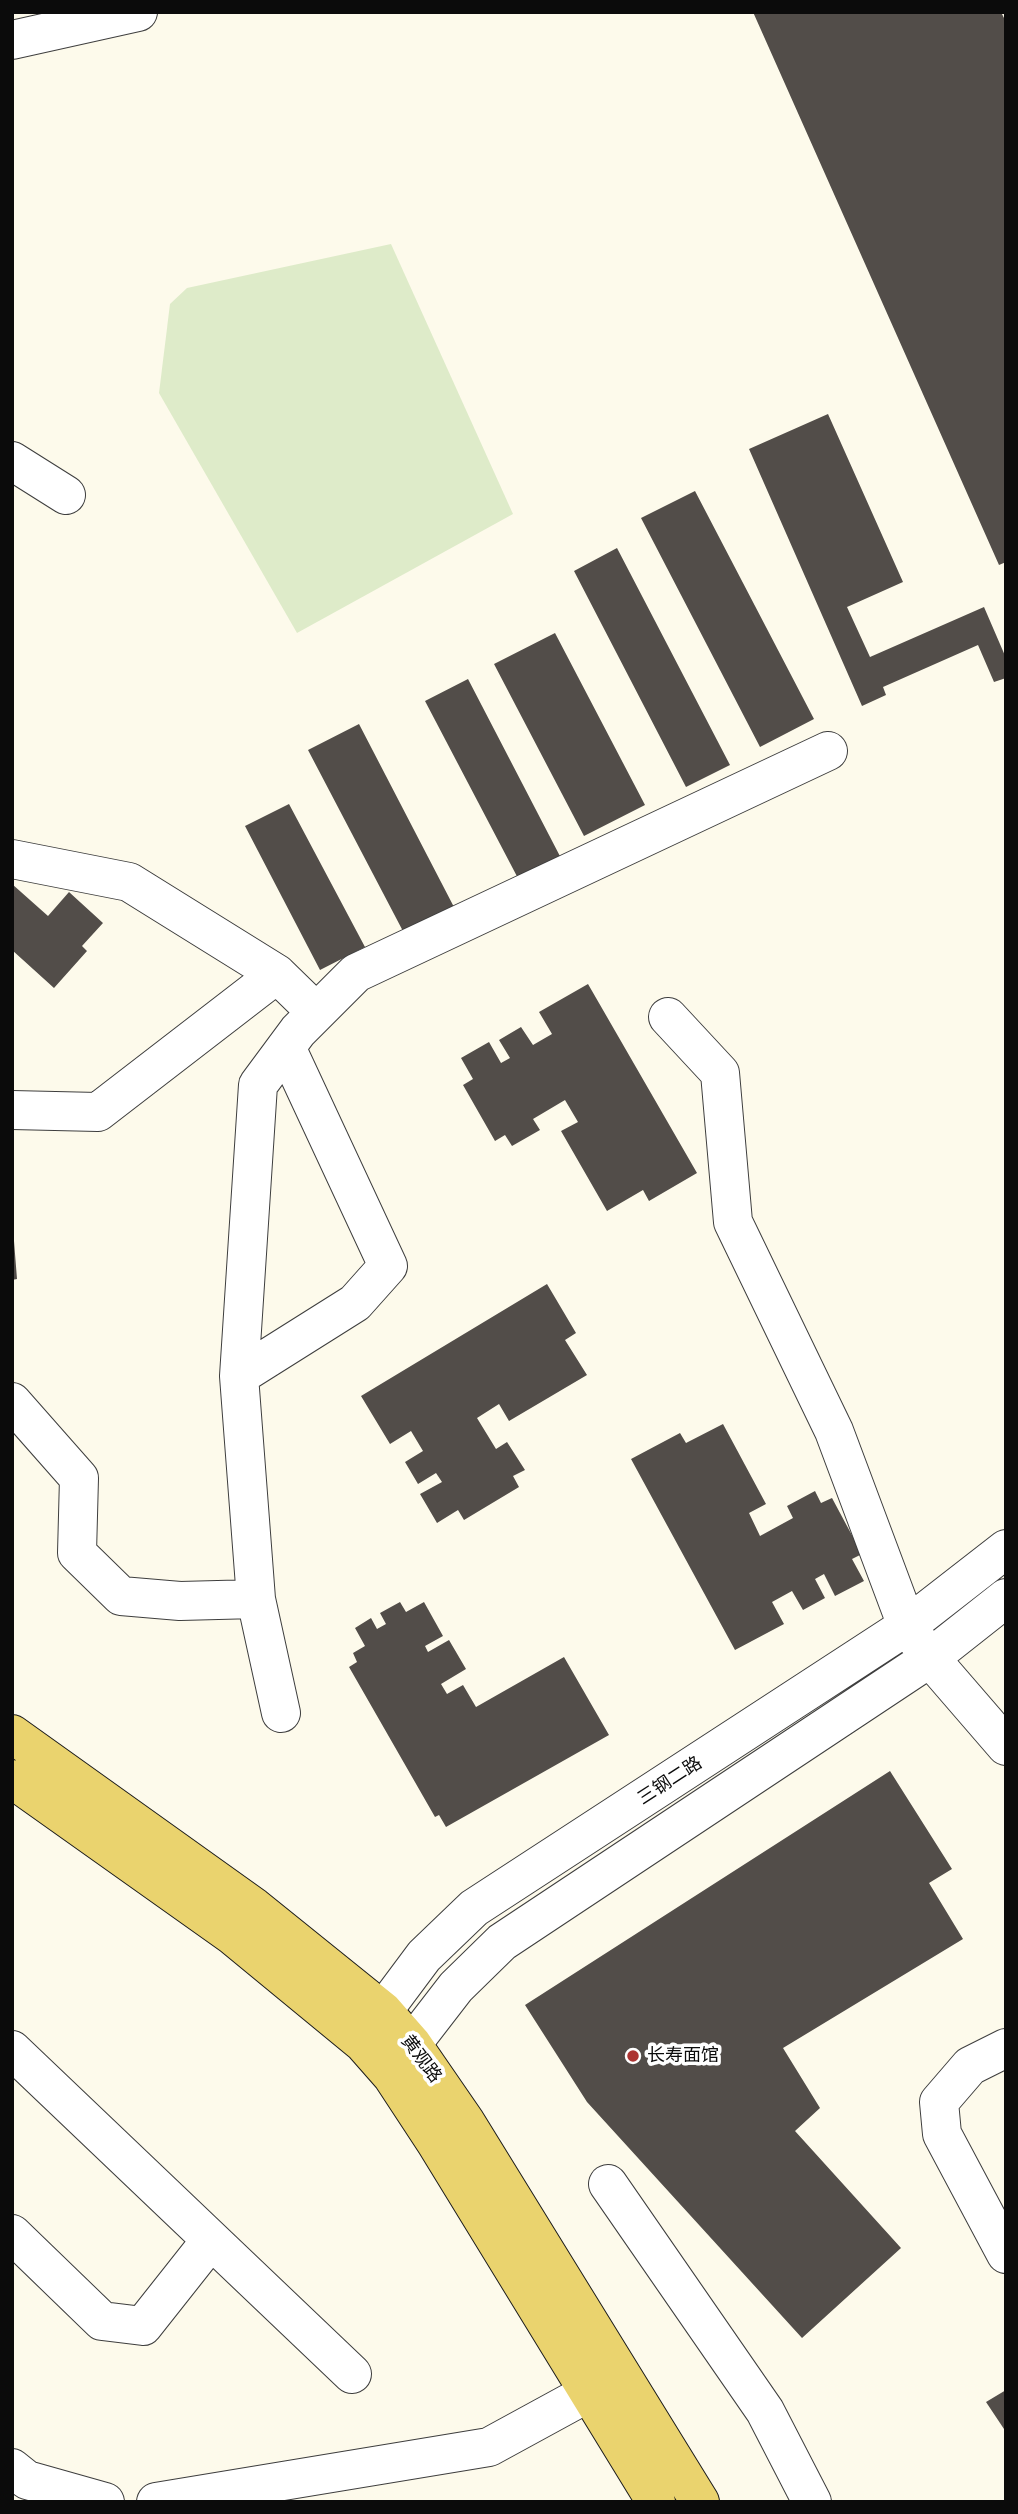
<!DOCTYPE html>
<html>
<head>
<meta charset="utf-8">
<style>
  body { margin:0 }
  #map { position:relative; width:1018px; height:2514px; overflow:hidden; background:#fdfaeb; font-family:"PT Serif",serif }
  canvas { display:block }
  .frame { position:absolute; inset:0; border:14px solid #0b0b0b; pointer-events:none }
</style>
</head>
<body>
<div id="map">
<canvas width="1018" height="2514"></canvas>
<div class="frame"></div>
</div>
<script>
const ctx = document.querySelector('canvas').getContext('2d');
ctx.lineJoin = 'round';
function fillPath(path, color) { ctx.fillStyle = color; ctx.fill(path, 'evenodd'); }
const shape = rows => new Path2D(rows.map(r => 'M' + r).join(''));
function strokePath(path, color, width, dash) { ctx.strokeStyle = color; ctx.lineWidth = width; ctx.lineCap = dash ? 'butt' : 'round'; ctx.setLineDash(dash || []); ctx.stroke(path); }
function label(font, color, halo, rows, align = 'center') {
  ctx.font = font + ' "PT Serif","Noto Sans SC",serif'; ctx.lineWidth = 7; ctx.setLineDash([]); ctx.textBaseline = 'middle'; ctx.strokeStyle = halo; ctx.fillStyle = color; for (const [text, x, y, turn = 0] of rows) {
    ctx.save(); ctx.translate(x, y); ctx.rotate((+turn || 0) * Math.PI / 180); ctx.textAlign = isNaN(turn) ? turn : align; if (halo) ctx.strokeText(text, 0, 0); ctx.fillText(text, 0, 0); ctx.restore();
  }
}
const pitch = shape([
  [391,244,513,514,297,633,159,393,170,304,187,288]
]);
const building = shape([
  [753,12,1001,12,1006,22,1006,562,999,565],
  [828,414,903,582,847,607,870,657,984,607,1006,658,1006,678,994,682,978,645,883,687,886,695,862,706,749,449],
  [695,491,814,719,760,747,641,518],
  [617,548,730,765,686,787,574,571],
  [555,633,645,805,584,836,494,664],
  [468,679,563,862,521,884,425,701],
  [359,724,455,909,405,935,308,750],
  [289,804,365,947,320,970,245,826],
  [12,884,48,916,69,892,103,923,82,946,87,951,54,988,12,950],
  [588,984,697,1173,649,1201,643,1190,607,1211,561,1131,578,1122,565,1100,533,1119,540,1130,512,1146,505,1135,495,1141,463,1085,473,1079,461,1058,489,1042,501,1063,510,1058,499,1040,521,1027,533,1045,552,1034,539,1012],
  [12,1241,14,1241,17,1279,12,1280],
  [547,1284,576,1333,565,1340,587,1375,509,1421,499,1404,477,1418,496,1449,507,1442,525,1470,513,1476,519,1487,464,1520,458,1510,437,1523,420,1494,442,1482,436,1473,418,1484,405,1462,423,1451,411,1431,390,1444,361,1396],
  [723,1424,766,1504,749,1513,760,1536,793,1518,787,1506,815,1491,821,1503,832,1498,862,1554,852,1559,864,1581,835,1596,824,1574,815,1579,825,1598,803,1610,792,1591,772,1602,784,1624,735,1650,631,1459,680,1433,686,1443],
  [400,1602,406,1612,424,1602,443,1636,425,1646,428,1652,449,1640,466,1669,441,1684,447,1694,463,1685,476,1707,564,1657,609,1735,446,1827,439,1815,435,1817,349,1667,357,1662,353,1653,365,1646,355,1628,371,1618,377,1629,386,1624,380,1613],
  [890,1771,952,1869,929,1883,963,1939,783,2048,820,2108,795,2131,901,2248,802,2338,587,2102,525,2005],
  [1006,2390,1006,2432,986,2402]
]);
const minor = shape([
  [12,40,138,12],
  [12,461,66,495],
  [12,859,129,882,277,974,316,1012],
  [668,1017,720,1073,733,1222,834,1431,907,1626,930,1658,1006,1746],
  [12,1110,98,1112,277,974],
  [239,1376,355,1303,388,1266,286,1047],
  [12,1402,79,1478,77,1553,121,1596,180,1601,256,1599],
  [281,1713,256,1599,239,1376,258,1085,298,1031,356,973,828,751],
  [366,2039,383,2011,424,1956,474,1908,907,1626,1006,1549],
  [1006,2048,970,2066,939,2102,942,2134,1006,2254],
  [12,2050,352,2374],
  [395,2071,412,2044,456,1987,502,1942,930,1658,1006,1598],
  [608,2184,765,2411,812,2502],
  [12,2234,102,2321,143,2326,211,2240],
  [12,2468,27,2480,105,2502],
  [156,2502,489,2447,588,2393]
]);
const major = shape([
  [12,1734,254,1907,383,2011,412,2044,465,2121,700,2502],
  [12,1779,233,1936,363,2043,392,2076,436,2143,656,2502]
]);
const markers = [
  [633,2056,7,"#ac3432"]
];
const streetNames = [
  ["三钢二路",670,1781,-33],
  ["黄观路",421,2059,53]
];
const poiNames = [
  ["长寿面馆",647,2056]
];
fillPath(pitch, '#deebc9');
fillPath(building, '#524d49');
strokePath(minor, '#3e3e3e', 40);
strokePath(major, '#1c1c1c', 40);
strokePath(minor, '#fff', 38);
strokePath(major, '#ead36e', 38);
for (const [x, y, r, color] of markers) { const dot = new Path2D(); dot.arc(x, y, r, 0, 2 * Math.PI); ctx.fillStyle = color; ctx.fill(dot); strokePath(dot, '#fff', 2.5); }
label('18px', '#0b0b0b', '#fff', streetNames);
label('18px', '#0b0b0b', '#fff', poiNames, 'left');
</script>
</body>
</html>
